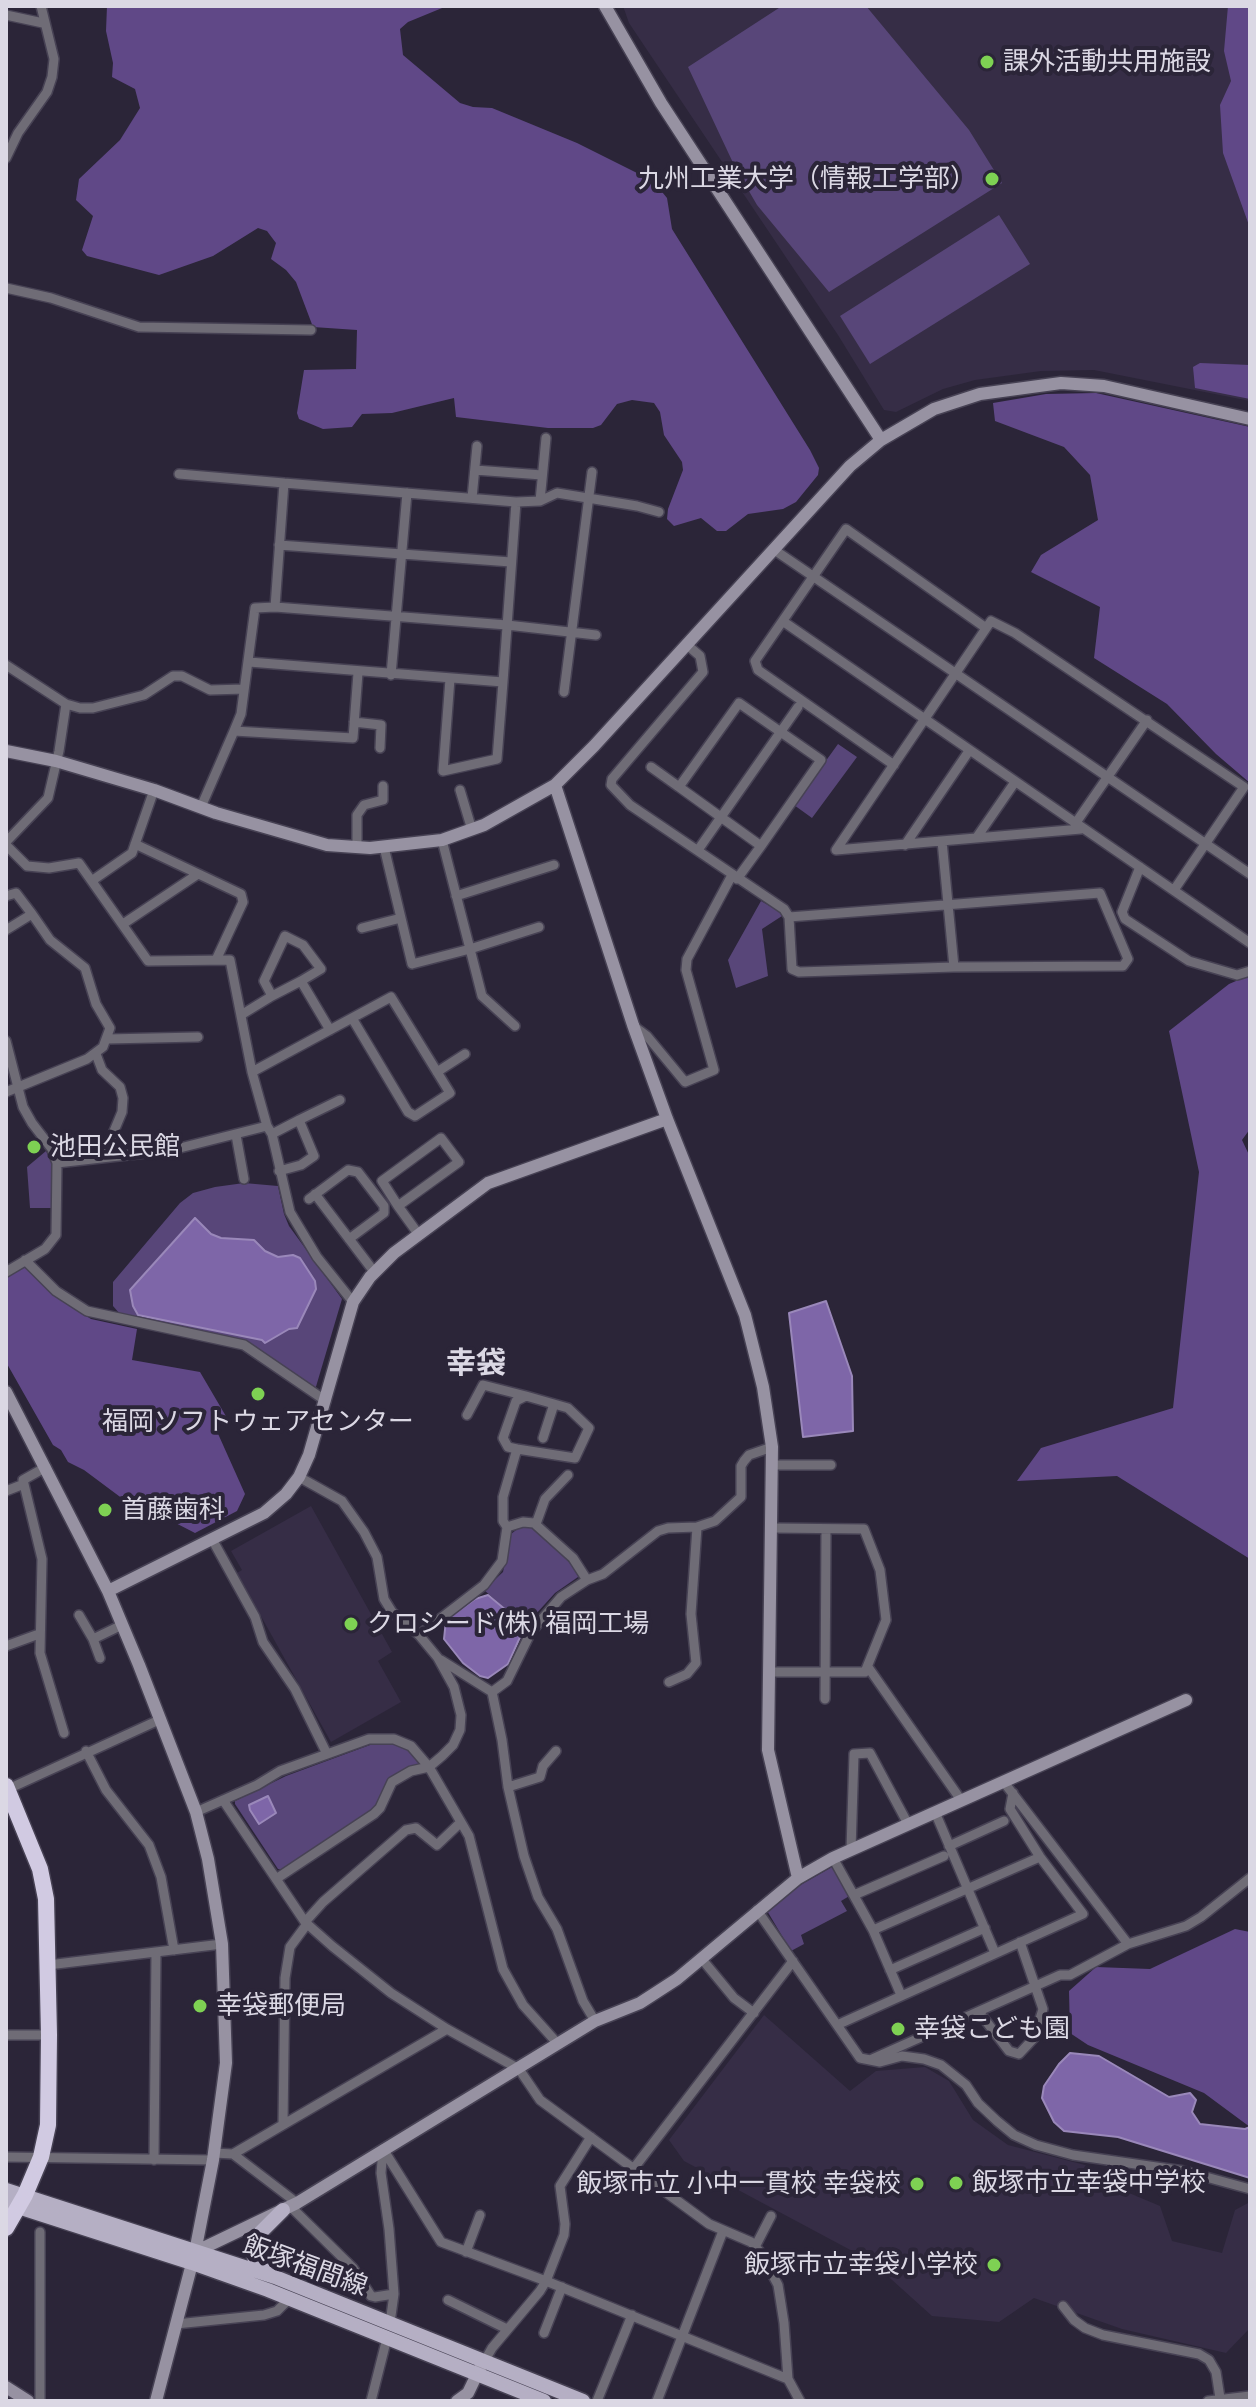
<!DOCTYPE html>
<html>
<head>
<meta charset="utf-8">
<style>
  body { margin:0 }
  #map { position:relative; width:1256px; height:2407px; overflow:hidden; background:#2b2538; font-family:"Public Sans",sans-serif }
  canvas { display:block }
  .frame { position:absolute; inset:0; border:8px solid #dbd8e4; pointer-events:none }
</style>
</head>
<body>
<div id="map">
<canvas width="1256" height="2407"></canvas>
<div class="frame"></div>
</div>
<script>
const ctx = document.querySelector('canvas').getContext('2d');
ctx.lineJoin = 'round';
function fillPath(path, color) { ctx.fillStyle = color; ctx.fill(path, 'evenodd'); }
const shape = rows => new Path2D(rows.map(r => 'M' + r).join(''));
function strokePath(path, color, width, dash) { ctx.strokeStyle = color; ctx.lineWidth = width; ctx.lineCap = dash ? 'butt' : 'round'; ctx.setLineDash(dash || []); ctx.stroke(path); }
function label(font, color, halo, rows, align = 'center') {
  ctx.font = font + ' "Public Sans","Noto Sans JP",sans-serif'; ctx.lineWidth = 8; ctx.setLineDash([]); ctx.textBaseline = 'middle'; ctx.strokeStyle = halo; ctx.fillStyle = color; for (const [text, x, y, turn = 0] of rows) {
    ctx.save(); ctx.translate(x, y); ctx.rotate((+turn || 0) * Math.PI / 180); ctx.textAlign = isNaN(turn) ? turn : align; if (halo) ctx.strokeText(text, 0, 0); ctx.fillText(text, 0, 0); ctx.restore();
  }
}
const built = shape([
  [623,6,1250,6,1250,401,1094,370,1041,371,975,380,943,389,896,412,884,410,838,335,629,23],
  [311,1506,392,1652,378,1661,401,1702,331,1742,237,1573,242,1570,231,1551],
  [764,2015,850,2091,876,2071,925,2067,949,2081,973,2120,1008,2145,1085,2165,1115,2187,1160,2206,1172,2241,1222,2253,1235,2210,1250,2202,1250,2328,1226,2353,1122,2329,1034,2298,999,2322,932,2316,871,2261,684,2161,669,2140]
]);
const green = shape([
  [782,6,866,6,969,130,1002,183,829,292,757,205,735,167,688,67],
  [999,215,1030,264,870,364,840,316],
  [838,744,857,757,812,818,794,805],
  [761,901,779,911,782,916,762,929,768,976,736,988,728,960],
  [46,1151,52,1164,51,1208,30,1208,27,1167],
  [244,1183,278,1186,284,1214,289,1226,342,1299,315,1390,247,1341,131,1318,120,1314,113,1306,113,1282,180,1203,193,1193,215,1187],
  [520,1527,530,1527,542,1533,579,1573,578,1577,555,1593,525,1626,484,1590,503,1572,511,1534],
  [378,1742,389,1742,408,1749,423,1765,390,1780,385,1787,379,1806,284,1870,278,1869,235,1804,235,1801,286,1776],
  [832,1867,851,1895,841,1901,847,1911,801,1935,804,1944,791,1951,766,1909,783,1895]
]);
const forest = shape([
  [107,6,447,6,408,22,400,29,403,55,460,103,473,107,492,108,577,143,643,176,658,187,667,198,672,229,810,450,819,468,818,475,796,502,783,509,748,514,726,531,717,531,701,518,674,526,667,519,668,509,683,470,682,462,664,435,660,412,654,403,632,400,617,404,601,425,593,428,548,428,456,417,454,398,392,413,362,414,352,427,323,429,299,419,297,413,304,370,356,369,357,330,313,327,296,282,286,270,271,259,276,243,267,231,258,228,213,256,159,275,87,256,82,250,93,216,76,200,79,179,120,140,140,108,135,89,112,77,113,63,106,31],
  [1228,6,1250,6,1250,228,1223,153,1220,105,1231,81,1224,51],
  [1200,363,1250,365,1250,399,1195,388,1193,367],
  [1096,393,1250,427,1250,783,1216,754,1167,704,1094,658,1100,607,1031,572,1041,555,1098,520,1090,475,1064,447,995,421,993,403,1046,394],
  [1250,975,1250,1129,1242,1140,1250,1157,1250,1559,1117,1476,1017,1481,1041,1448,1173,1408,1199,1172,1169,1031,1229,984],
  [24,1266,69,1305,91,1319,137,1329,132,1360,200,1372,227,1418,215,1427,245,1494,237,1511,195,1533,160,1515,139,1511,84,1470,68,1462,61,1450,53,1445,6,1362,6,1275],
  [1235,1929,1250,1932,1250,2127,1204,2093,1088,2045,1070,2033,1069,1991,1096,1967,1150,1969]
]);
const water = shape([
  [195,1218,211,1234,221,1238,254,1240,265,1251,278,1257,293,1255,300,1258,315,1281,316,1289,297,1328,289,1329,265,1343,262,1340,138,1315,133,1306,130,1290,195,1218],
  [826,1301,852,1376,853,1431,803,1437,789,1313,826,1301],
  [488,1595,525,1626,508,1664,488,1678,480,1676,463,1663,444,1639,446,1620,475,1599,488,1595],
  [268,1796,276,1813,259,1824,250,1810,249,1805,268,1796],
  [1070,2053,1099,2056,1169,2097,1190,2093,1196,2100,1192,2112,1200,2124,1245,2129,1250,2127,1250,2178,1118,2137,1064,2131,1054,2122,1042,2098,1044,2086,1059,2064,1070,2053]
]);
const street = shape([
  [6,15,43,23],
  [6,158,18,133,47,92,52,77,54,59,41,6],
  [6,288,51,298,139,327,311,330],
  [475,470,542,475],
  [179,474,284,483],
  [472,498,477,446],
  [540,501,546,438],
  [516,502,540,501,557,493,637,506,659,512],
  [279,545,511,562],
  [773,549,1250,874],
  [784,622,1250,943],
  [686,644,700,656,703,672,612,779,611,785,630,805,784,909,789,917,792,969,799,972,954,967,1123,966,1128,959,1100,893,789,917],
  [249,662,503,682,516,502,284,483,275,607],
  [6,665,66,704,80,708,93,708,144,695,173,676,182,676,210,690,244,689],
  [358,673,353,738,234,731,241,714,255,608,275,607,507,625,596,635],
  [391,675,407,493],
  [450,679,443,771,497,759,503,682],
  [564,692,592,472],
  [354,722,381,725,380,748],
  [894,765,758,670,755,661,846,529,986,628],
  [651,767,679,787],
  [460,790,472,830],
  [201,807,234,731],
  [1075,824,1147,720],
  [1081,829,836,850,991,621,1015,633,1244,787,1174,890],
  [977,837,1015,782],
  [942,841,954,967],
  [6,842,48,798,59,751,66,704],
  [135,844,241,894,243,902,216,960],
  [6,845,27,866,49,868,79,863,148,961,230,960,252,1072,267,1126,272,1134,290,1212,317,1257,353,1302],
  [905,845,969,751],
  [357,847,357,815,364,805,383,800,383,786],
  [384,847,412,964,470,949,442,840],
  [698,850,798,707],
  [1140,867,1122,912,1125,919,1189,961,1237,975,1250,971],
  [737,879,761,846,821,760,739,703,679,787,761,846],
  [93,880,132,853,154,790],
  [6,896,16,893,32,914],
  [456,896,554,865],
  [123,924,198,874],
  [362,928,401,918],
  [6,930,32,914,50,940,85,968,96,1004,110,1028,103,1047,87,1059,6,1092],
  [301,981,272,996,264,981,285,936,303,945,321,969,301,981,330,1030],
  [241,1015,272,996],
  [515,1026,482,996,470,949,539,927],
  [635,1027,647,1036,685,1082,714,1070,686,970,687,959,732,875],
  [107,1039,198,1037],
  [6,1041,23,1107,32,1123,52,1149,57,1163,56,1235,45,1249,6,1272],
  [96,1054,102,1070,120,1087,123,1098,122,1112,104,1155],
  [252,1072,352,1018,391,997,450,1093,415,1116,408,1112,352,1018],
  [437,1072,465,1054],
  [299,1120,340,1100],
  [272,1134,299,1120,314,1156,301,1165,279,1171],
  [236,1135,244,1179],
  [57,1163,172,1150,267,1126],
  [315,1194,375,1273],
  [309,1199,348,1170,358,1172,384,1206,384,1213,349,1239],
  [398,1206,459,1162,441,1138,382,1181,398,1206,419,1235],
  [25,1260,56,1291,87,1311,244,1345,326,1401],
  [467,1415,483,1385,526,1396],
  [543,1438,554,1404],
  [772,1465,831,1465],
  [46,1467,23,1480,42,1559,40,1653,64,1733],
  [6,1491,24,1484],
  [536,1524,545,1499,568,1475],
  [507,1527,523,1522,534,1523,573,1558,587,1580],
  [212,1539,255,1617,263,1642,295,1689,327,1754],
  [79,1615,93,1639,122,1625],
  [419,1635,484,1585,502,1561,507,1527,503,1521,503,1497,517,1449,508,1447,503,1438,516,1401,526,1396,568,1408,589,1428,575,1458,517,1449],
  [93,1639,100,1658],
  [6,1646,39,1634],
  [441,1660,492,1692,502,1740,508,1787,524,1856,538,1897,557,1929,583,2001,595,2021],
  [868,1667,961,1800],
  [769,1672,865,1672,886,1620,880,1570,864,1529,773,1528],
  [669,1682,687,1674,696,1663,691,1614,697,1527],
  [492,1692,507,1681,531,1632,561,1597,587,1580,603,1574,658,1531,668,1528,697,1527,715,1521,741,1497,741,1466,744,1461,749,1455,772,1447],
  [825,1699,826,1529],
  [86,1751,106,1790,149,1845,161,1877,174,1950],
  [1003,1781,1128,1944],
  [508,1787,540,1777,543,1766,556,1751],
  [6,1790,159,1720],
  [223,1800,305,1922,332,1946,391,1993,447,2029,519,2069,540,2100,709,2224,751,2242,761,2253,778,2285,784,2323,788,2379,800,2401],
  [196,1812,257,1785,280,1771,369,1739,394,1739,411,1746,429,1767,469,1836,503,1969,523,2005,558,2044],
  [935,1812,995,1953],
  [949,1846,1004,1821],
  [851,1850,854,1754,870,1753,908,1824],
  [833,1858,873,1930,901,1995],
  [276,1879,374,1814,380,1808,392,1782,411,1771,429,1767,442,1756,453,1745,460,1730,461,1715,454,1687,438,1658,419,1635,392,1612,384,1599,377,1557,364,1532,342,1501,299,1477],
  [854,1895,944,1856],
  [757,1910,860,2058,880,2062,902,2056,924,2059,941,2065,966,2085,978,2103,997,2121,1014,2135,1036,2145,1073,2155,1184,2171,1250,2189],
  [305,1922,323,1902,406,1830,416,1828,437,1845,461,1822],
  [873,1930,1040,1857],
  [701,1958,734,1998,754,2013],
  [48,1965,222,1944],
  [890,1970,985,1928],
  [979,2012,1009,2051,1019,2054,1034,2038,1043,2009,1020,1942],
  [837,2025,1083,1914,1040,1857,1010,1809,1013,1793],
  [6,2035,49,2035],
  [872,2059,1060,1975,1070,1975,1128,1944,1186,1926,1201,1917,1250,1878],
  [283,2124,285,1978,290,1947,307,1924],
  [383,2149,441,2242,546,2281,788,2379],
  [383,2149,381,2173,389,2229,394,2294,390,2323],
  [214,2153,233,2154,447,2029],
  [233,2154,297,2203],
  [6,2157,213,2160],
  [154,2160,156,1952],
  [634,2168,793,1961],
  [290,2206,353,2268,371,2296,375,2297,394,2294],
  [40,2232,40,2401],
  [755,2247,771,2216],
  [466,2252,480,2215],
  [448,2300,507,2329],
  [1063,2306,1074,2320,1085,2328,1103,2335,1199,2354,1209,2360,1216,2372,1220,2398],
  [176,2324,264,2315,277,2311,289,2299],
  [544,2333,562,2287],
  [484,2362,492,2348,540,2291,546,2281,564,2235,565,2224,560,2186,591,2137],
  [371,2401,387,2338],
  [597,2401,632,2315],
  [657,2401,723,2231],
  [1208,2401,1250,2396]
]);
const secondary = shape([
  [605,6,661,103,881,440],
  [6,751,56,761,154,790,216,813,327,845,370,848,442,840,484,825,555,785,594,746,850,466,881,440,934,409,980,394,1061,383,1104,386,1250,419],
  [555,785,633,1025,667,1119,745,1315,763,1387,772,1447,768,1750,798,1878],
  [6,1392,108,1591,139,1665,196,1812,208,1859,222,1944,226,2063,213,2160,195,2252,156,2401],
  [108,1591,264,1513,286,1494,299,1477,309,1455,353,1302,370,1277,394,1253,488,1183,667,1119],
  [195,2252,297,2203,595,2021,640,2003,677,1979,798,1878,833,1858,1186,1700],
  [6,2387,28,2401],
  [457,2401,468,2393,480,2368]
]);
const primary = shape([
  [6,2190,275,2277,583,2401],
  [6,2203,192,2263,268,2290,544,2401],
  [266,2272,255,2261,252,2246,254,2239,283,2210]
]);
const highway = shape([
  [6,1786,40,1869,46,1899,49,2035,48,2125,41,2157,25,2195,6,2228]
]);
const markers = [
  [987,62,8,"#7ed153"],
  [992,179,8,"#7ed153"],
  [34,1147,8,"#7ed153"],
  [258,1394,8,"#7ed153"],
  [105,1510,8,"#7ed153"],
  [351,1624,8,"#7ed153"],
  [200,2006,8,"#7ed153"],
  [898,2029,8,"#7ed153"],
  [956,2183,8,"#7ed153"],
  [917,2184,8,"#7ed153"],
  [994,2265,8,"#7ed153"]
];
const poiNames = [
  ["課外活動共用施設",1003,62],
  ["九州工業大学（情報工学部）",976,179,"right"],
  ["池田公民館",50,1147],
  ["福岡ソフトウェアセンター",258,1422,"center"],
  ["首藤歯科",121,1510],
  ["クロシード(株) 福岡工場",367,1624],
  ["幸袋郵便局",216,2006],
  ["幸袋こども園",914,2029],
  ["飯塚市立幸袋中学校",972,2183],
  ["飯塚市立 小中一貫校 幸袋校",901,2184,"right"],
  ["飯塚市立幸袋小学校",978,2265,"right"]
];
const streetNames = [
  ["飯塚福間線",305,2266,20]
];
const quarterNames = [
  ["幸袋",476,1364]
];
fillPath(built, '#362d46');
fillPath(green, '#584679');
fillPath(forest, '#604887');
fillPath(water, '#7e66a8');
strokePath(water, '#9a88ba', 2);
strokePath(street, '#474254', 12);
strokePath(secondary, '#474254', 15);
strokePath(primary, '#474254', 17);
strokePath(highway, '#474254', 19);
strokePath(street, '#6f6c76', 9);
strokePath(secondary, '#9792a2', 12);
strokePath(primary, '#b5afc4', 14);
strokePath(highway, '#d1cae2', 16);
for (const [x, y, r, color] of markers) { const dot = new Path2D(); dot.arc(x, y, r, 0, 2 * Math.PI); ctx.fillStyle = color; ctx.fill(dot); strokePath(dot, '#2b2538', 3); }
label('26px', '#dbd8e4', '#2b2538', poiNames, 'left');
label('26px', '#dbd8e4', '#2b2538', streetNames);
label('bold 30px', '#dbd8e4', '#2b2538', quarterNames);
</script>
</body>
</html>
